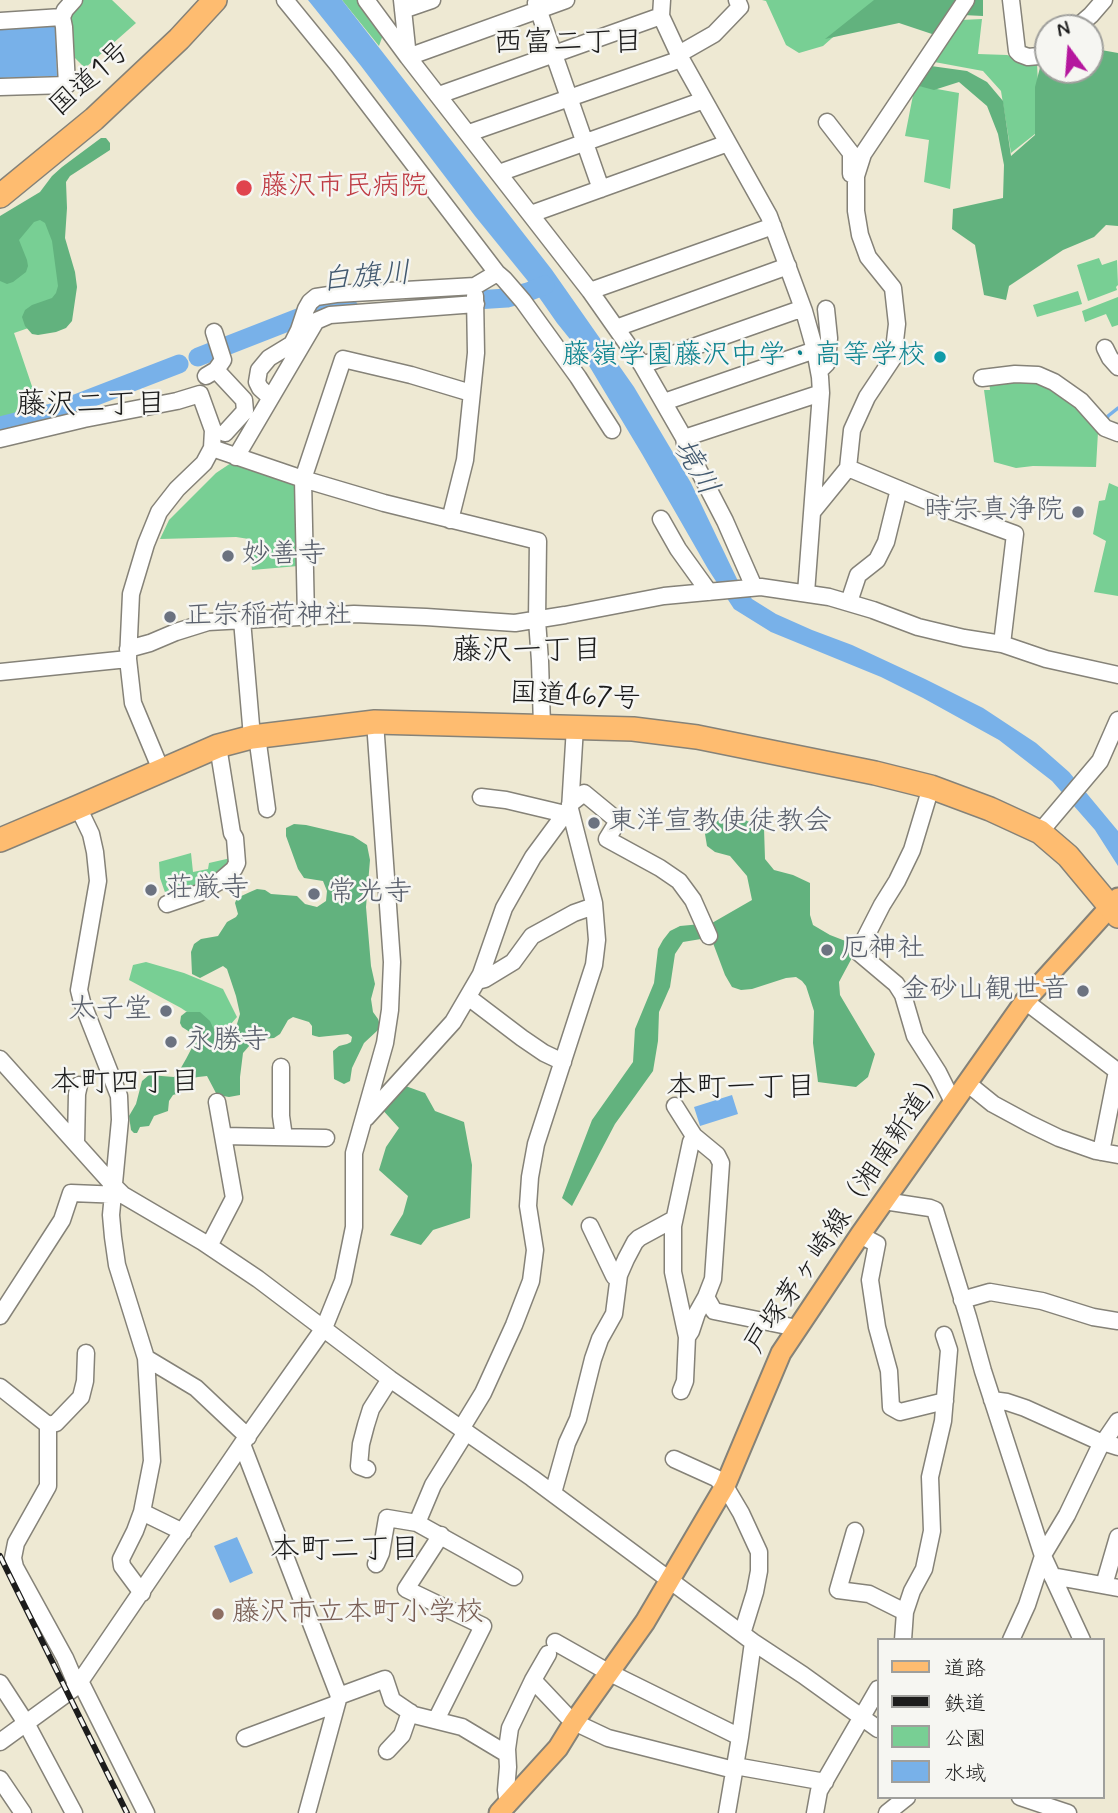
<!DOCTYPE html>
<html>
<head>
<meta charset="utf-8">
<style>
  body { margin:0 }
  #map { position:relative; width:1118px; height:1813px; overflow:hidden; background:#eee9d3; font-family:Mynerve,"Klee One",sans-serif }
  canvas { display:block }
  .legend { position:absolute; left:877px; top:1638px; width:228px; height:161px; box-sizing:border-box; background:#f6f6f2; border:2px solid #9f9f9c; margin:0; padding:9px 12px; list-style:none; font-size:21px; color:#1c1c1c }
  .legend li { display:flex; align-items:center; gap:14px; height:35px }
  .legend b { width:35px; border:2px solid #9f9f9c }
  .north { position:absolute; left:1034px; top:14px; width:70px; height:70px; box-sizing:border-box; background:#f6f6f2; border:2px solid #9f9f9c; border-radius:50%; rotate:344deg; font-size:19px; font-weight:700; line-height:28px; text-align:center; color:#1c1c1c }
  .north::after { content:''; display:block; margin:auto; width:24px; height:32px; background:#b5179e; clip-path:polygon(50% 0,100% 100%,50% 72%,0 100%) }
</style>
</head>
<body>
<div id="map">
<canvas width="1118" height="1813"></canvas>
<ul class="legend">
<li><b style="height:9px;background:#febc70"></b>道路</li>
<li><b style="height:9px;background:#1c1c1c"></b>鉄道</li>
<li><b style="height:19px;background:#78cf94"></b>公園</li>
<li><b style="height:19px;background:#78b1e9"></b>水域</li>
</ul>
<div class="north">N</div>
</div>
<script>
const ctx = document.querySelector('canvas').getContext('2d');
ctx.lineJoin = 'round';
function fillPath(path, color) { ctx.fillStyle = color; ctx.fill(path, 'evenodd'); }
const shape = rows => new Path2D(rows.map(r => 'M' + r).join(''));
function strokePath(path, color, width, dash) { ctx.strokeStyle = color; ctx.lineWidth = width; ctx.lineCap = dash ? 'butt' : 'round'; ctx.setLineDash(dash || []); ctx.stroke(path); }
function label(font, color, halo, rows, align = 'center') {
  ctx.font = font + ' Mynerve,"Klee One",sans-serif'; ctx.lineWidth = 5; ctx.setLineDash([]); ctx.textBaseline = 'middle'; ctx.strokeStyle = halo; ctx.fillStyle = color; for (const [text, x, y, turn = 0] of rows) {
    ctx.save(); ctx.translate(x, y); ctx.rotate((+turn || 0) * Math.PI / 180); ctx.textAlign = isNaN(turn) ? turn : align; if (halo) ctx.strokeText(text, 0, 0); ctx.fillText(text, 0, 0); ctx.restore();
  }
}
const green = shape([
  [82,0,112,0,136,23,85,68,72,55,71,12],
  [342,0,359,0,384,32,379,46],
  [762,0,875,0,823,46,799,53,786,45,766,1],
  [982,19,978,54,1007,55,1037,63,1040,130,1011,153,1001,91,983,71,929,61,961,20],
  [915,85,959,93,950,189,924,182,929,140,905,136],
  [57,189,63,316,14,333,39,407,0,419,0,231],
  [1099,258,1102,265,1117,260,1118,285,1116,287,1117,290,1088,301,1077,265],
  [1078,291,1082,304,1037,317,1033,305],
  [1118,297,1118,325,1112,327,1106,314,1085,322,1082,311],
  [989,380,1048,382,1085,414,1098,432,1096,467,1033,466,1016,468,994,462,984,390,990,390],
  [231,463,299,487,298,566,252,570,249,539,236,537,160,539,169,520,216,473],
  [1109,483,1118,487,1118,596,1094,592,1106,541,1093,534,1099,501,1105,500],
  [191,853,193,872,208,869,209,863,231,858,232,868,193,889,167,898,160,878,159,862],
  [146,962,184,973,223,989,237,1017,224,1032,214,1030,181,1008,129,980,133,965]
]);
const forest = shape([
  [874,0,983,0,983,16,963,15,935,35,899,23,825,39],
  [1090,48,1118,53,1118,226,1106,225,1094,237,1063,250,1009,286,1006,300,984,295,975,245,952,229,953,209,1003,198,1004,165,998,134,987,106,959,82,934,90,915,85,931,66,967,71,987,82,1003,101,1011,156,1035,135,1035,87,1043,56,1048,53,1048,70,1090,70],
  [101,138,106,138,110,143,110,150,70,176,66,182,67,208,65,238,75,272,77,287,72,321,66,328,56,332,38,335,32,334,25,326,22,317,25,310,32,305,52,298,56,293,58,286,52,241,45,223,40,220,34,222,19,240,27,260,28,266,26,272,13,282,7,284,0,281,0,216,40,192,52,176,62,167],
  [740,818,764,828,765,859,774,870,793,875,810,883,810,915,813,925,830,935,848,942,852,948,854,954,839,982,840,995,875,1054,868,1077,856,1087,818,1082,813,1043,814,1011,806,986,802,981,796,977,786,978,752,989,741,990,732,987,725,975,713,943,707,938,683,942,675,954,670,987,659,1012,658,1041,653,1071,615,1124,572,1206,562,1198,592,1120,633,1062,635,1029,654,983,658,949,663,940,670,931,680,926,712,923,752,900,747,876,730,856,715,852,707,846,705,834,711,826,719,820],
  [294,824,306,825,353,836,367,845,370,860,366,907,371,966,375,984,371,999,373,1012,378,1019,380,1025,378,1030,364,1043,352,1068,350,1081,344,1084,334,1079,333,1051,339,1046,347,1044,351,1042,352,1037,348,1034,319,1037,315,1036,312,1035,312,1026,309,1022,293,1017,288,1020,280,1034,274,1038,262,1039,250,1045,243,1053,240,1077,240,1095,229,1097,217,1095,207,1076,198,1077,193,1078,186,1091,173,1095,169,1101,168,1111,154,1116,149,1126,140,1127,137,1133,134,1133,131,1130,129,1116,136,1104,142,1081,149,1075,174,1077,178,1073,186,1059,196,1040,196,1036,182,1027,180,1023,181,1016,186,1012,200,1012,210,1021,215,1032,220,1035,232,1033,237,1024,240,1014,236,996,227,969,223,966,200,978,192,974,191,952,194,944,201,939,218,936,227,922,236,917,238,914,235,903,237,898,250,892,257,889,265,890,271,894,297,896,305,904,317,907,326,901,327,891,323,881,304,878,298,869,286,836,286,828],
  [397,1083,425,1093,435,1111,464,1122,472,1165,470,1218,433,1230,421,1245,390,1235,403,1214,408,1196,379,1170,386,1147,399,1128,380,1107]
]);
const water = shape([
  [308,0,342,0,552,270,634,387,691,483,737,579,752,599,776,614,812,630,852,645,925,679,983,708,1036,743,1069,772,1118,831,1118,866,1095,830,1052,781,999,740,923,698,881,677,771,632,734,609,708,569,642,454,582,354,557,323,527,280,475,216,361,66],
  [55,19,57,76,0,78,0,20],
  [732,1095,738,1114,700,1126,694,1107],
  [237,1537,253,1573,230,1583,214,1546]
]);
const stream = shape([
  [1106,422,1108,416,1118,408]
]);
const river = shape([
  [460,301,507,298,528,292,545,285],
  [198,357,321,309,349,308],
  [0,426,52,413,179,364]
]);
const minor = shape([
  [285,0,338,65,497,273,504,279,523,301,578,377,612,430],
  [366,0,408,57,590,291,642,365,684,438,685,444,725,521,754,587],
  [402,0,408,57,566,0],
  [662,0,661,16,681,59,769,216,804,311,815,350,820,377,821,393,806,593],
  [1011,0,1017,51,1020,54,1028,57,1039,56,1048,50],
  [536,3,601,189],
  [403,10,432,0],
  [0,21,62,17],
  [1076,28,1091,15,1104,0],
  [679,54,714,34,740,7,737,0],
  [0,87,67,85,64,27,62,17,65,10,74,0],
  [439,95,661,16],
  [827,122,851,153,851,174],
  [469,133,681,59],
  [499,173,704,100],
  [531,214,728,143],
  [590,291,773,226],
  [616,328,788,266],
  [1105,348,1110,358,1118,367],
  [642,365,795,311,804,311],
  [216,370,244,400,245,411,225,433],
  [819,371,827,363,829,338,826,309],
  [206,376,216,370,223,360,214,332],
  [982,378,1015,374,1038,375,1054,382,1081,401,1105,428,1118,433],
  [270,397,260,388,257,382,259,370,269,358,292,344,299,330,306,309,310,302,316,297,336,294,475,286,497,273],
  [664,402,815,350],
  [684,438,821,393],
  [0,439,84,419,177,401,200,394,213,430,212,448,204,463,177,489,159,512,146,544,131,594,128,659,133,703,161,770],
  [212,448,303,479,384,503,538,541,537,620,540,661,542,726],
  [236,457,316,321,330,315,476,304],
  [848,468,949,510,1015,534,1002,644],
  [813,511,848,468,852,430,867,397,893,358,897,324,893,288,868,257,860,235,856,211,856,176,863,154,966,0],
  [661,519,678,549,709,592],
  [450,520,465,460,476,353,475,296],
  [849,602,858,575,877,560,886,542,899,489],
  [306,618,303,479,343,359,411,375,471,393],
  [242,620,252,737],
  [128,649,150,643,176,632,208,622,354,614,426,617,515,623,565,615,664,596,761,587,829,597,873,610,918,627,964,638,1002,644,1046,659,1118,675],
  [0,672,128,659],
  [257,736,267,809],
  [931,787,912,850,897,881,882,905,858,952,896,984,903,995,915,1036,938,1072,953,1102],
  [481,797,506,800,565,814],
  [570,804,584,793,618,821,607,839,660,868,679,881,693,900,709,936],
  [78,807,91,834,95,852,98,881,79,990,82,1002,119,1096,120,1120,111,1215,113,1237,117,1265,146,1358,152,1461,142,1512,135,1531,121,1559,122,1566,142,1593],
  [1040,832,1100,761,1118,720],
  [167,904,199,893,220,881,234,869,237,863,235,838,232,833,218,746],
  [477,981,485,979,513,962,532,936,574,913,594,906],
  [468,997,522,1038,544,1053,563,1062],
  [1025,1001,1117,1071,1101,1152],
  [0,1059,113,1185,123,1195,203,1242,258,1279,390,1379,532,1478,753,1642,803,1675,878,1729],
  [281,1067,281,1116,284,1137],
  [967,1083,993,1104,1030,1124,1059,1138,1096,1151,1118,1155],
  [675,1106,694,1136,691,1142,673,1226,673,1272,687,1337,685,1381,681,1391],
  [366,1118,453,1022,481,974,504,908,533,857,567,811,570,809],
  [223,1136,326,1138],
  [694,1136,717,1155,721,1163,713,1279,706,1297,714,1311,797,1328],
  [76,1143,77,1094,79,1085],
  [884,1201,930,1208,935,1210,968,1317,983,1371,1043,1556,1082,1640],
  [590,1226,614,1276,619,1275],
  [860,1235,877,1244,870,1280,877,1327,889,1371,891,1407,900,1412,945,1401],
  [209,1246,234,1198,217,1102],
  [962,1300,990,1292,1042,1301,1093,1317,1118,1321],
  [0,1316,62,1220,71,1193,122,1195],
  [687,1337,691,1331,697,1313,706,1297],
  [146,1358,196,1388,248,1437],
  [0,1387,48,1425,56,1423,81,1397,85,1381,86,1353],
  [992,1400,1007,1402,1025,1408,1096,1440,1118,1447],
  [48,1425,48,1486,16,1543,13,1558,15,1567,65,1658,77,1686],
  [461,1429,483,1393,514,1325,531,1281,535,1250,528,1206,530,1177,536,1144,594,965,597,940,594,903,570,809,575,727],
  [1103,1443,1118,1421],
  [242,1444,339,1696,307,1813],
  [674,1459,716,1478,725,1486,741,1513,759,1552,759,1571,755,1592,742,1634],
  [367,1469,359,1466,361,1444,366,1425,371,1409,390,1379],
  [553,1493,567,1443,578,1419,593,1359,600,1339,614,1314,619,1275,626,1259,635,1242,639,1238,674,1219],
  [142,1512,183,1532],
  [417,1523,433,1485,466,1432],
  [855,1531,838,1590,869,1594,905,1612],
  [1043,1555,1067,1515,1102,1442],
  [376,1564,381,1553,387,1518,417,1523,514,1577],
  [1052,1576,1118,1588],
  [1104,1585,1118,1537],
  [903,1640,905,1612,912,1591,924,1569,932,1531,930,1477,943,1421,949,1350,944,1335],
  [1011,1640,1027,1605,1043,1556],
  [555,1642,608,1672,740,1737],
  [533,1680,567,1716],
  [80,1681,146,1813],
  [0,1683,26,1723,74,1813],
  [339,1696,385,1679,392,1700,414,1715,462,1727,507,1754],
  [436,1720,483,1626,406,1589,441,1535],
  [574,1722,608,1738,734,1770],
  [245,1738,336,1704],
  [0,1742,77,1686,242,1444,324,1328,343,1281,354,1227,354,1153,385,1043,390,1010,392,962,375,722],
  [387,1751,402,1735,410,1712],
  [735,1766,825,1782],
  [0,1779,23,1813],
  [1020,1797,1068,1813],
  [508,1805,506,1790,508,1767,507,1749,510,1728,533,1680,548,1654],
  [727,1813,740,1737,753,1642],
  [815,1813,819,1791,878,1689],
  [887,1813,907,1797]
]);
const major = shape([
  [499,1813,558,1748,574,1722,645,1622,725,1486,781,1353,860,1235,1025,1001,1118,898]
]);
const highway = shape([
  [0,196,94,119,179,39,215,0],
  [0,840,78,807,218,746,252,737,375,722,633,729,697,737,875,773,931,787,990,809,1040,832,1068,856,1118,916]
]);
const rail = shape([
  [0,1556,127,1813]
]);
const markers = [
  [244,188,9,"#e0444e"],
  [940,357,7,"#0f9aa8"],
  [1078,512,7,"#6b7280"],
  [228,556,7,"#6b7280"],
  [170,617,7,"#6b7280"],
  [594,823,7,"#6b7280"],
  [151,890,7,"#6b7280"],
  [314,894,7,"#6b7280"],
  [827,950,7,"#6b7280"],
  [1083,991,7,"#6b7280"],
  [166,1011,7,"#6b7280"],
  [171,1042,7,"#6b7280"],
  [218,1614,7,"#8d6e63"]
];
const streetNames = [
  ["国道1号",91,80,-42],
  ["国道467号",575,698,3],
  ["戸塚茅ヶ崎線（湘南新道）",847,1212,-56]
];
const healthNames = [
  ["藤沢市民病院",260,188]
];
const cultureNames = [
  ["藤嶺学園藤沢中学・高等学校",926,357]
];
const worshipNames = [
  ["時宗真浄院",1064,512,"right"],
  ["妙善寺",242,556],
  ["正宗稲荷神社",184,617],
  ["東洋宣教使徒教会",608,823],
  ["荘厳寺",165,890],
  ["常光寺",328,894],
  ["厄神社",841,950],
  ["金砂山観世音",1069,991,"right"],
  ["太子堂",152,1011,"right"],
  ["永勝寺",185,1042]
];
const educationNames = [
  ["藤沢市立本町小学校",232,1614]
];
const neighbourhoodNames = [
  ["西富二丁目",568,45],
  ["藤沢二丁目",91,407],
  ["藤沢一丁目",527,653],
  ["本町四丁目",125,1085],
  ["本町一丁目",741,1090],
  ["本町二丁目",345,1552]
];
const waterNames = [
  ["白旗川",366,279,-5],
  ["境川",694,468,60]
];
fillPath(green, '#78cf94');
fillPath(forest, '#62b27e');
fillPath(water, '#78b1e9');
strokePath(stream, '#78b1e9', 3.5);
strokePath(river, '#78b1e9', 19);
strokePath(minor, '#858278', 19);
strokePath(major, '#858278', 23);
strokePath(highway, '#858278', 26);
strokePath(minor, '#fff', 16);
strokePath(major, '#febc70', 19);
strokePath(highway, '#febc70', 23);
strokePath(rail, '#1c1c1c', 6);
strokePath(rail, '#f6f6f2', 3.5, [10]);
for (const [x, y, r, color] of markers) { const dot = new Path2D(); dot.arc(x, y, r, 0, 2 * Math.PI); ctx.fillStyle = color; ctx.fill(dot); strokePath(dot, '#f6f6f2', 2.5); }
label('28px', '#1c1c1c', '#f6f6f2', streetNames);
label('28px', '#be3a42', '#f6f6f2', healthNames, 'left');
label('28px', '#0d838f', '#f6f6f2', cultureNames, 'right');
label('28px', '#5b616d', '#f6f6f2', worshipNames, 'left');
label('28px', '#785e54', '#f6f6f2', educationNames, 'left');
label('30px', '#1c1c1c', '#f6f6f2', neighbourhoodNames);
label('italic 30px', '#41586e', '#f6f6f2', waterNames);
</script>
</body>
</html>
